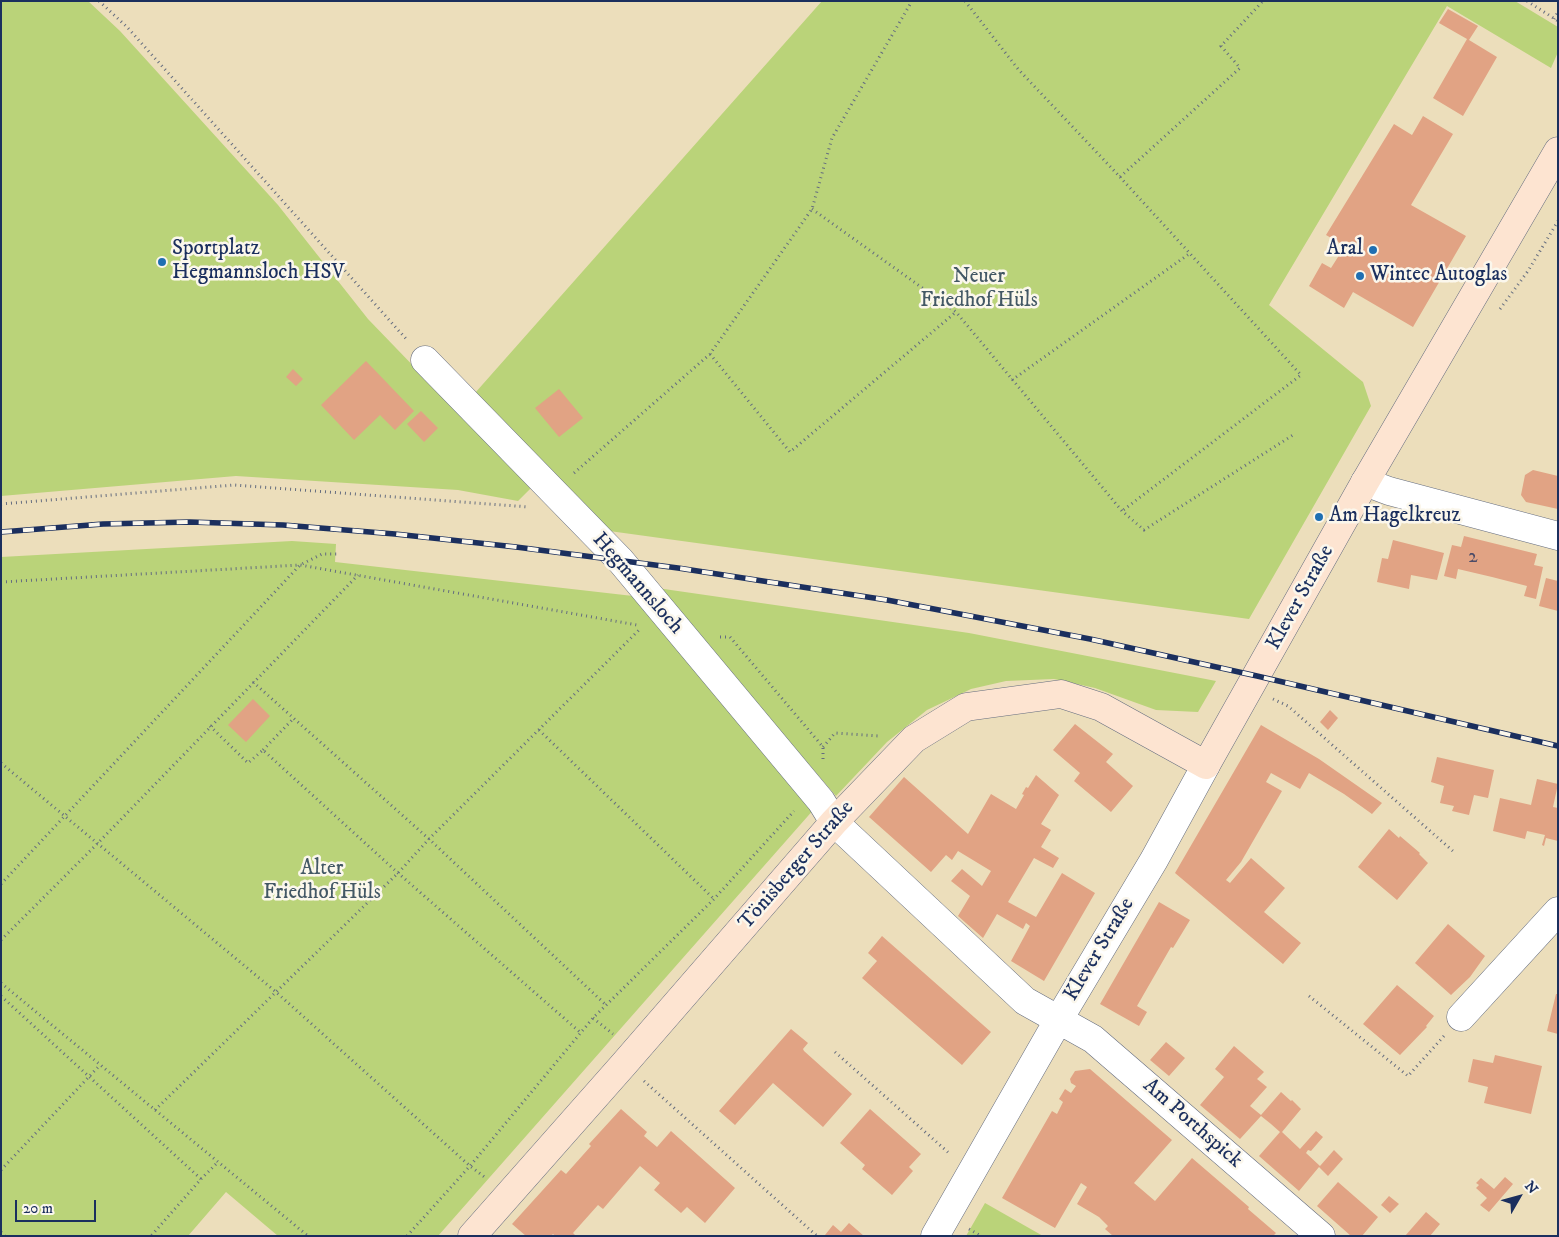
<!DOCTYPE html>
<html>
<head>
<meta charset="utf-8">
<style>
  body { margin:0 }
  #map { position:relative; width:1559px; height:1237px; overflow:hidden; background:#ecdebb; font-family:"IM FELL DW Pica",serif }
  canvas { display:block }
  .frame { position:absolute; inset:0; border:2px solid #1b2f5e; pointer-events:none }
  .north { position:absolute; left:1494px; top:1172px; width:50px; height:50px; -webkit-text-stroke:4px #fbf7ec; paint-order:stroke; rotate:52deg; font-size:14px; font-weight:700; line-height:20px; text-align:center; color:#1b2f5e }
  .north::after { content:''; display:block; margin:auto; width:18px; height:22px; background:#1b2f5e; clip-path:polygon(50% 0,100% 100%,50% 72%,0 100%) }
  .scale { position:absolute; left:15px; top:1200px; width:81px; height:22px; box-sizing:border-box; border:2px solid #1b2f5e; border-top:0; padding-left:6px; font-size:15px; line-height:18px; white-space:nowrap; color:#1b2f5e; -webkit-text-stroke:4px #fbf7ec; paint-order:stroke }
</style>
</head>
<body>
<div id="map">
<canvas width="1559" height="1237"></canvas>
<div class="frame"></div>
<div class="north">N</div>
<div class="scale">20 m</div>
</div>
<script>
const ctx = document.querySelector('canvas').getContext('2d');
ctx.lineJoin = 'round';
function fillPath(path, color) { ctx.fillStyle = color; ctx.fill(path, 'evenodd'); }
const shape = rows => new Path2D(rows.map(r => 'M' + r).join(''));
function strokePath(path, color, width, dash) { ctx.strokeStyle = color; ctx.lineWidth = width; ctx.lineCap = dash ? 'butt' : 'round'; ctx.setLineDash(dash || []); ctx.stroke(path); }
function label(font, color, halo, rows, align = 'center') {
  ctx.font = font + ' "IM FELL DW Pica",serif'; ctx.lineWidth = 5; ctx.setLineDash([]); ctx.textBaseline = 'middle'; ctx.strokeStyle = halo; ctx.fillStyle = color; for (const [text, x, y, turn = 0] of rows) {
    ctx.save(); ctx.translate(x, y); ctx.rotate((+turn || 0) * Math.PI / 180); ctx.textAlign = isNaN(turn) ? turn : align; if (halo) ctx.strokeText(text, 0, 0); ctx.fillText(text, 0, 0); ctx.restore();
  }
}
const green = shape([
  [1,1,88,1,120,31,278,205,368,319,531,488,518,501,458,490,236,476,1,496],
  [822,1,1515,1,1558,27,1558,52,1551,68,1447,6,1269,305,1363,382,1371,406,1249,619,602,530,475,393],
  [292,541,336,544,335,562,633,596,815,808,438,1236,278,1236,226,1192,188,1236,1,1236,1,557],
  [657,588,969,633,1216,681,1198,712,1156,710,1095,688,1054,679,1006,681,971,689,927,710,887,742,836,796],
  [985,1203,1043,1236,966,1236]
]);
const building = shape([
  [1448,9,1478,26,1469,40,1497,57,1463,116,1433,98,1467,39,1439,23],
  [1423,116,1453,134,1411,205,1466,236,1413,327,1353,292,1344,308,1309,286,1322,263,1331,268,1345,246,1326,235,1394,124,1412,135],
  [366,361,414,411,395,430,380,415,354,440,321,405],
  [293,369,303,379,296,386,286,377],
  [559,389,583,418,559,437,535,408],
  [421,411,438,428,424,442,407,424],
  [1533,470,1558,476,1558,509,1526,502,1521,495,1525,475],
  [1464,536,1537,554,1534,565,1543,567,1536,599,1524,596,1527,586,1492,577,1458,569,1456,579,1444,576,1452,545,1461,547],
  [1393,540,1444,553,1437,580,1411,575,1409,589,1377,582,1382,558,1388,559],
  [1546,578,1558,581,1558,611,1539,606],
  [253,699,270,716,246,742,228,725],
  [1330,710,1338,718,1328,730,1320,722],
  [1075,724,1113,754,1106,762,1133,786,1111,812,1074,781,1080,773,1053,750],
  [1261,725,1319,759,1382,803,1372,814,1344,794,1309,773,1300,789,1271,773,1266,782,1282,791,1241,862,1226,880,1230,883,1251,858,1285,888,1264,912,1301,943,1283,964,1175,873],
  [1437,757,1494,770,1488,798,1474,795,1469,815,1452,811,1454,806,1440,803,1444,786,1431,782],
  [1036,775,1059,795,1041,824,1051,830,1041,847,1059,858,1053,868,1034,858,1008,902,1036,917,1062,873,1095,893,1044,981,1011,961,1030,926,1026,923,1023,929,997,914,983,938,958,916,970,896,951,881,962,869,982,886,991,871,958,851,952,860,946,855,931,872,869,817,904,777,968,834,991,794,1016,809,1024,795,1022,794,1026,787,1028,788],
  [1537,779,1558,784,1553,807,1558,808,1558,841,1546,838,1544,846,1542,845,1545,835,1527,831,1525,839,1493,831,1500,798,1531,805],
  [1389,829,1399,838,1400,836,1420,853,1419,854,1428,863,1397,900,1358,867],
  [1159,902,1190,920,1173,948,1171,947,1137,1006,1147,1012,1139,1026,1100,1004],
  [1448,924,1485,956,1470,977,1451,995,1415,963],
  [882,936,991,1032,962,1065,862,978,877,961,868,953],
  [1397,985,1434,1016,1426,1026,1427,1027,1400,1055,1363,1024],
  [1556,994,1558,994,1558,1034,1547,1031],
  [791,1029,808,1043,803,1049,804,1051,852,1094,823,1127,773,1083,735,1125,719,1111],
  [1166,1042,1185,1058,1169,1076,1150,1060],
  [1234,1046,1264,1072,1257,1079,1267,1087,1250,1106,1261,1115,1281,1092,1291,1101,1292,1100,1301,1109,1282,1132,1300,1149,1316,1131,1323,1137,1311,1151,1308,1150,1306,1153,1320,1166,1334,1150,1343,1159,1328,1176,1319,1167,1299,1191,1259,1156,1280,1132,1271,1124,1261,1116,1240,1139,1200,1105,1224,1077,1215,1069],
  [1495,1055,1542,1066,1531,1114,1484,1103,1488,1087,1468,1082,1473,1059,1493,1063],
  [1090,1069,1172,1140,1134,1183,1155,1201,1192,1158,1249,1207,1248,1209,1276,1233,1273,1236,1113,1236,1105,1229,1108,1226,1099,1217,1077,1204,1087,1187,1081,1183,1055,1228,1002,1198,1052,1111,1057,1114,1063,1102,1059,1099,1065,1089,1071,1093,1076,1086,1071,1083,1070,1079,1075,1071],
  [621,1109,647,1132,644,1136,657,1147,671,1131,735,1188,705,1223,687,1207,681,1213,654,1190,660,1183,640,1166,603,1209,598,1205,573,1233,576,1236,555,1236,553,1234,551,1236,526,1236,512,1224,561,1170,566,1174,591,1146,589,1144],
  [870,1109,921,1154,909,1167,913,1171,892,1195,862,1169,865,1165,840,1143],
  [1505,1177,1513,1184,1489,1212,1480,1205,1487,1198,1476,1188,1479,1185,1476,1183,1481,1178,1494,1189],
  [1338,1182,1378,1217,1362,1236,1351,1236,1317,1206],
  [1389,1196,1399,1204,1390,1213,1381,1205],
  [1426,1212,1440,1224,1430,1236,1405,1236],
  [849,1223,864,1236,825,1235,833,1225,841,1232]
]);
const path = shape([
  [99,1,127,27,408,341],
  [965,1,1018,69,1120,177,1240,68,1221,46,1263,1],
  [1527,1,1558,21],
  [1554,19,1558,12],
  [1120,177,1301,375,1122,511],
  [812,209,956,312,1122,511,1144,530,1293,435],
  [1500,309,1528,271,1558,221],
  [710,354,790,452,956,312],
  [1012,380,1189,254],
  [574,473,710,354,812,209,832,138,912,1],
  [1,504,234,485,529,507],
  [1,582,300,565,637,625],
  [720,637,730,637,823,747,823,760],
  [253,682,429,839,606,1005],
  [1273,699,1288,706,1454,852],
  [210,726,248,763,263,750,398,873,581,1033],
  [539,730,714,899],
  [823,747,835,733,879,736],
  [263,750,293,719],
  [1,763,276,992,470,1166,487,1179],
  [1,884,300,565,322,554,337,554],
  [1,940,97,844,358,575],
  [1,983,308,1236],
  [1,996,201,1179,151,1236],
  [1309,996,1408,1076,1444,1036],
  [593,1018,613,1034],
  [835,1052,950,1154],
  [644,1081,817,1236],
  [155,1110,398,873,429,839,641,628],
  [1,1170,100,1065],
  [201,1179,218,1162],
  [969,1229,981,1236],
  [1,1232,5,1236],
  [407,1236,470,1166,593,1018,714,899,794,811]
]);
const street = shape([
  [425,360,620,560,821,801,834,822,1025,1001,1093,1039,1321,1236],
  [1365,482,1389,491,1558,536],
  [1461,1017,1558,911],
  [935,1236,1059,1019,1154,860,1206,765]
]);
const secondary = shape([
  [472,1236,624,1064,834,822,914,739,966,707,1061,694,1101,707,1206,765,1365,482,1558,151]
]);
const rail = shape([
  [1,532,103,524,190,522,283,525,395,534,516,547,678,568,887,600,1090,639,1257,676,1558,746]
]);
const markers = [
  [1373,250,5,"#1f6fb2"],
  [162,262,5,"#1f6fb2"],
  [1360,276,5,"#1f6fb2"],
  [1319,517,5,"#1f6fb2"]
];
const numberNames = [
  ["2",1473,558]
];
const poiNames = [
  ["Sportplatz",172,250],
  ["Hegmannsloch HSV",172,274],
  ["Aral",1363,250,"right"],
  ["Wintec Autoglas",1370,276],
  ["Am Hagelkreuz",1329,517]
];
const parkNames = [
  ["Neuer",979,278],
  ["Friedhof Hüls",979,302],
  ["Alter",322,870],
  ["Friedhof Hüls",322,894]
];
const streetNames = [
  ["Hegmannsloch",637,584,49],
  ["Klever Straße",1301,598,-61],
  ["Tönisberger Straße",797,866,-49],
  ["Klever Straße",1100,950,-59],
  ["Am Porthspick",1192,1124,41]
];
fillPath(green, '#bad379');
fillPath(building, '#e1a384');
strokePath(street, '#646c7f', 29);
strokePath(secondary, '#646c7f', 29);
strokePath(path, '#646c7f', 3, [1, 4]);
strokePath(street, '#fff', 28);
strokePath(secondary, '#fde4d1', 28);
strokePath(rail, '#1b2f5e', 5.5);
strokePath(rail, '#fbf7ec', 4, [11]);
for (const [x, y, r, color] of markers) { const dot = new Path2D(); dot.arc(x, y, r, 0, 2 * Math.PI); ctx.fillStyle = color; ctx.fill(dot); strokePath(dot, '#fbf7ec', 2); }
label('19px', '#4c4c68', null, numberNames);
label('21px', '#1b2f5e', '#fbf7ec', poiNames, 'left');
label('21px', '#435865', '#fbf7ec', parkNames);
label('21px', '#1b2f5e', '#fbf7ec', streetNames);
</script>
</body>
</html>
